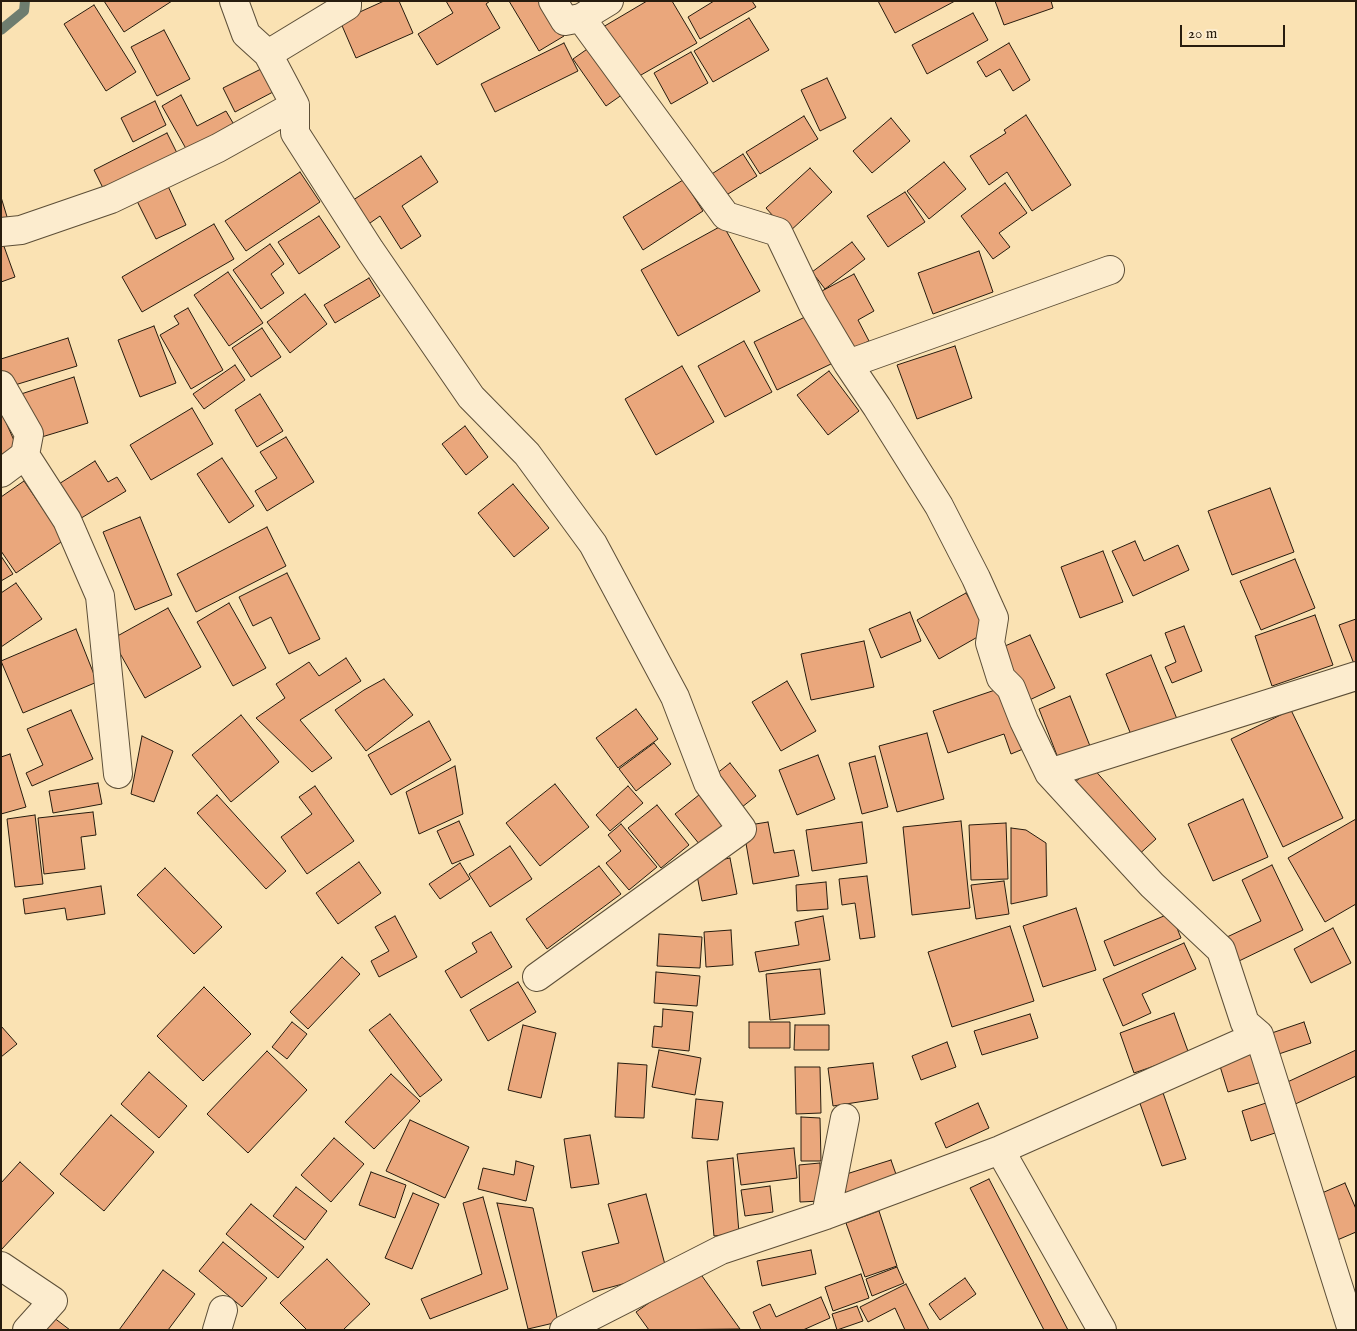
<!DOCTYPE html>
<html>
<head>
<meta charset="utf-8">
<style>
  body { margin:0 }
  #map { position:relative; width:1357px; height:1331px; overflow:hidden; background:#fae2b3; font-family:"IM FELL English",serif }
  canvas { display:block }
  .frame { position:absolute; inset:0; border:2px solid #271c0e; pointer-events:none }
  .scale { position:absolute; left:1180px; top:25px; width:105px; height:22px; box-sizing:border-box; border:2px solid #271c0e; border-top:0; padding-left:6px; font-size:15px; line-height:18px; white-space:nowrap; color:#271c0e; -webkit-text-stroke:4px #fcecce; paint-order:stroke }
</style>
</head>
<body>
<div id="map">
<canvas width="1357" height="1331"></canvas>
<div class="frame"></div>
<div class="scale">20 m</div>
</div>
<script>
const ctx = document.querySelector('canvas').getContext('2d');
ctx.lineJoin = 'round';
const shape = rows => new Path2D(rows.map(r => 'M' + r).join(''));
function strokePath(path, color, width, dash) { ctx.strokeStyle = color; ctx.lineWidth = width; ctx.lineCap = dash ? 'butt' : 'round'; ctx.setLineDash(dash || []); ctx.stroke(path); }
function fillPath(path, color) { ctx.fillStyle = color; ctx.fill(path, 'evenodd'); }
const stream = shape([
  [1,30,24,11,25,1]
]);
const building = shape([
  [104,1,172,1,124,32,104,1],
  [384,1,399,1,413,33,356,58,340,21,384,1],
  [446,1,490,1,486,4,500,28,437,65,418,34,453,13,446,1],
  [509,1,543,1,564,36,539,51,509,1],
  [647,1,672,1,697,43,634,79,603,27,647,1],
  [714,1,752,1,756,7,700,39,688,17,714,1],
  [878,1,955,1,895,33,878,1],
  [995,1,1051,1,1053,8,1004,25,995,1],
  [94,5,136,72,106,91,64,24,94,5],
  [973,13,988,40,927,74,912,45,973,13],
  [749,18,769,50,713,82,694,51,749,18],
  [164,30,190,79,157,96,131,47,164,30],
  [564,43,578,71,495,112,481,84,564,43],
  [1009,43,1030,80,1013,91,1000,69,986,77,977,62,1009,43],
  [593,45,626,92,606,106,573,59,593,45],
  [691,52,708,83,671,104,654,73,691,52],
  [261,69,273,92,235,112,223,88,261,69],
  [827,78,846,118,820,131,801,90,827,78],
  [181,95,197,126,226,111,236,128,189,154,162,106,181,95],
  [155,101,166,125,133,142,121,118,155,101],
  [1026,115,1071,185,1032,211,1007,172,989,185,970,156,1006,133,1004,130,1026,115],
  [804,116,818,139,760,174,746,152,804,116],
  [891,118,910,141,872,173,853,151,891,118],
  [167,133,179,157,106,194,94,170,167,133],
  [743,154,757,176,720,199,707,177,743,154],
  [421,156,438,182,402,206,421,236,401,249,380,216,360,230,344,206,421,156],
  [944,162,966,189,929,219,907,191,944,162],
  [810,168,832,192,788,233,766,208,810,168],
  [300,172,320,202,246,251,225,221,300,172],
  [683,180,703,211,643,250,623,217,683,180],
  [1005,183,1027,213,999,233,1010,247,993,259,961,216,1005,183],
  [167,184,186,225,156,239,136,199,167,184],
  [905,192,925,222,888,247,867,216,905,192],
  [1,197,8,220,1,222,1,197],
  [319,216,340,247,299,274,278,242,319,216],
  [214,224,234,259,142,312,122,277,214,224],
  [723,225,760,291,678,336,641,270,723,225],
  [1,238,15,277,1,282,1,238],
  [852,242,865,259,825,289,812,272,852,242],
  [270,244,284,264,271,274,284,293,261,309,233,270,270,244],
  [979,251,993,292,933,314,918,273,979,251],
  [228,272,263,323,229,346,194,295,228,272],
  [854,274,874,311,858,320,869,341,851,350,820,292,854,274],
  [369,278,380,296,335,323,324,305,369,278],
  [305,294,327,324,290,353,267,322,305,294],
  [188,308,223,370,191,389,160,335,179,324,174,316,188,308],
  [809,315,833,363,777,390,754,342,809,315],
  [154,326,176,383,140,397,118,340,154,326],
  [262,328,281,357,251,377,232,348,262,328],
  [68,338,77,366,5,388,1,376,1,359,68,338],
  [744,341,772,392,725,417,698,366,744,341],
  [955,346,972,398,917,419,897,365,955,346],
  [235,365,245,380,204,409,193,394,235,365],
  [682,366,714,422,656,455,625,399,682,366],
  [829,371,859,411,828,435,797,395,829,371],
  [74,377,88,423,35,439,21,394,74,377],
  [260,394,283,431,257,447,235,410,260,394],
  [192,408,213,444,151,480,130,445,192,408],
  [1,411,20,454,1,462,1,411],
  [465,426,488,457,466,475,442,444,465,426],
  [286,437,314,482,267,511,255,491,277,478,260,452,286,437],
  [222,458,254,506,229,523,197,474,222,458],
  [95,461,108,482,117,477,126,491,73,523,51,489,95,461],
  [24,481,64,540,16,573,1,551,1,497,24,481],
  [513,484,549,528,514,557,478,513,513,484],
  [1270,488,1294,552,1232,575,1208,511,1270,488],
  [140,517,172,595,135,610,103,532,140,517],
  [267,527,286,566,196,612,177,574,267,527],
  [1135,541,1144,561,1178,545,1189,570,1133,596,1112,551,1135,541],
  [1103,551,1123,602,1080,618,1061,567,1103,551],
  [1,556,13,574,1,581,1,556],
  [1295,559,1315,608,1261,630,1240,581,1295,559],
  [287,573,320,639,289,654,271,617,253,626,239,597,287,573],
  [16,583,42,619,1,647,1,593,16,583],
  [966,593,988,631,939,659,917,620,966,593],
  [229,603,266,668,233,686,197,622,229,603],
  [168,608,201,667,145,698,112,639,168,608],
  [910,612,921,641,881,658,869,629,910,612],
  [1315,615,1333,665,1272,686,1255,636,1315,615],
  [1356,619,1356,663,1354,664,1339,625,1356,619],
  [1184,626,1202,671,1172,683,1165,667,1176,662,1165,633,1184,626],
  [76,629,97,682,23,713,1,661,76,629],
  [1030,635,1055,688,1021,704,996,650,1030,635],
  [864,641,874,687,811,700,801,654,864,641],
  [1151,655,1177,719,1132,737,1106,674,1151,655],
  [346,658,361,681,300,720,332,758,312,772,256,718,285,698,276,684,309,662,319,676,346,658],
  [384,679,413,715,366,751,335,710,364,690,384,679],
  [787,681,816,731,781,751,752,702,787,681],
  [1007,686,1028,747,1011,754,1004,734,948,753,933,711,1007,686],
  [1070,696,1090,746,1058,758,1039,709,1070,696],
  [636,709,658,739,618,768,596,738,636,709],
  [71,710,93,759,32,786,26,773,43,765,27,729,71,710],
  [1291,710,1343,818,1283,847,1231,739,1291,710],
  [241,715,279,762,231,802,192,755,241,715],
  [429,721,451,760,391,795,368,755,429,721],
  [927,733,944,799,897,812,879,746,927,733],
  [142,736,173,751,154,802,131,794,142,736],
  [654,743,671,764,636,791,619,769,654,743],
  [10,754,26,807,1,814,1,757,10,754],
  [818,755,835,799,797,815,779,770,818,755],
  [875,756,888,807,862,814,849,763,875,756],
  [730,763,756,796,737,811,711,778,730,763],
  [455,766,463,814,419,834,406,792,455,766],
  [1092,767,1156,839,1136,857,1072,785,1092,767],
  [98,783,102,804,53,813,49,791,98,783],
  [555,784,589,827,540,866,506,823,555,784],
  [315,786,354,841,307,874,281,837,312,814,299,797,315,786],
  [628,786,643,803,610,831,596,815,628,786],
  [704,791,729,822,700,845,675,814,704,791],
  [217,795,286,871,266,889,197,813,217,795],
  [1243,799,1268,857,1213,881,1188,824,1243,799],
  [657,805,689,845,661,868,628,828,657,805],
  [93,812,96,835,81,837,85,869,44,874,38,818,93,812],
  [35,815,43,884,15,887,7,819,35,815],
  [1356,819,1356,904,1325,922,1288,858,1356,819],
  [459,821,474,855,452,864,437,831,459,821],
  [961,821,970,908,912,915,903,827,961,821],
  [768,822,774,853,794,850,799,876,753,884,743,826,768,822],
  [862,822,867,863,812,871,806,830,862,822],
  [1006,823,1008,879,971,880,969,825,1006,823],
  [621,824,657,867,629,890,606,863,621,851,608,835,621,824],
  [1011,828,1026,830,1046,843,1047,896,1011,904,1011,828],
  [510,846,532,879,490,907,469,874,510,846],
  [730,858,737,894,702,901,695,865,730,858],
  [359,862,381,893,338,924,316,893,359,862],
  [460,863,470,879,440,899,429,884,460,863],
  [1272,865,1303,930,1239,961,1227,937,1261,921,1242,880,1272,865],
  [599,866,621,894,547,949,526,919,599,866],
  [165,868,222,927,194,954,137,895,165,868],
  [867,876,875,937,860,939,855,903,842,905,839,879,867,876],
  [1004,881,1009,914,976,919,971,885,1004,881],
  [826,882,828,909,797,911,796,885,826,882],
  [101,886,105,914,67,920,65,908,25,914,23,899,101,886],
  [1076,908,1096,970,1043,987,1023,926,1076,908],
  [1171,913,1181,938,1114,966,1104,941,1171,913],
  [395,916,417,957,379,977,371,961,389,951,375,927,395,916],
  [823,916,830,960,759,972,755,952,799,945,795,922,823,916],
  [1010,926,1034,1001,952,1027,928,952,1010,926],
  [1333,928,1351,963,1311,983,1294,949,1333,928],
  [731,930,733,965,706,967,704,932,731,930],
  [491,932,512,967,461,998,445,971,477,952,472,943,491,932],
  [659,934,702,937,700,968,657,966,659,934],
  [1184,943,1196,969,1142,994,1151,1013,1123,1026,1103,979,1184,943],
  [342,957,360,974,308,1029,290,1012,342,957],
  [820,969,825,1014,770,1020,766,974,820,969],
  [656,972,700,976,697,1006,654,1003,656,972],
  [518,982,536,1012,488,1041,470,1010,518,982],
  [204,987,251,1034,203,1081,157,1036,204,987],
  [663,1009,693,1012,689,1051,652,1047,654,1026,662,1027,663,1009],
  [1174,1013,1189,1054,1134,1073,1120,1033,1174,1013],
  [390,1014,442,1080,420,1097,369,1030,390,1014],
  [1030,1014,1038,1038,982,1055,974,1031,1030,1014],
  [292,1022,307,1034,287,1059,272,1047,292,1022],
  [749,1022,790,1022,790,1048,749,1048,749,1022],
  [1304,1022,1311,1043,1273,1056,1266,1035,1304,1022],
  [523,1025,556,1033,541,1098,508,1090,523,1025],
  [795,1025,829,1025,829,1050,794,1050,795,1025],
  [1,1026,17,1044,1,1057,1,1026],
  [947,1042,956,1067,921,1080,912,1056,947,1042],
  [659,1050,701,1058,695,1095,652,1087,659,1050],
  [1356,1050,1356,1076,1291,1106,1281,1085,1356,1050],
  [267,1051,307,1090,248,1153,207,1114,267,1051],
  [1256,1051,1265,1081,1228,1092,1219,1063,1256,1051],
  [618,1063,647,1065,644,1118,615,1117,618,1063],
  [873,1063,878,1099,833,1106,828,1068,873,1063],
  [795,1067,820,1067,821,1113,796,1114,795,1067],
  [149,1072,187,1106,159,1138,121,1104,149,1072],
  [391,1074,420,1101,374,1149,345,1122,391,1074],
  [1161,1087,1186,1159,1162,1166,1137,1095,1161,1087],
  [696,1099,723,1102,718,1140,692,1138,696,1099],
  [1269,1102,1278,1132,1251,1141,1242,1111,1269,1102],
  [978,1103,989,1128,946,1148,935,1123,978,1103],
  [111,1115,154,1152,104,1211,60,1174,111,1115],
  [801,1117,820,1118,821,1161,801,1161,801,1117],
  [410,1120,469,1147,445,1198,386,1171,410,1120],
  [590,1135,599,1184,571,1188,564,1139,590,1135],
  [334,1138,364,1164,331,1202,301,1175,334,1138],
  [794,1148,797,1178,741,1185,737,1154,794,1148],
  [733,1158,739,1233,714,1236,707,1161,733,1158],
  [891,1160,898,1180,846,1197,840,1176,891,1160],
  [516,1161,534,1166,526,1201,478,1189,483,1168,514,1175,516,1161],
  [20,1162,54,1193,1,1250,1,1183,20,1162],
  [820,1163,821,1201,800,1202,799,1165,820,1163],
  [371,1172,406,1185,395,1218,359,1205,371,1172],
  [989,1179,1068,1330,1044,1330,970,1188,989,1179],
  [1345,1183,1356,1209,1356,1232,1335,1241,1315,1196,1345,1183],
  [770,1186,773,1212,745,1216,741,1190,770,1186],
  [296,1187,327,1211,305,1240,273,1216,296,1187],
  [413,1193,439,1204,412,1269,385,1258,413,1193],
  [646,1194,667,1272,593,1292,582,1252,619,1243,608,1204,646,1194],
  [483,1197,508,1289,430,1319,421,1299,482,1274,463,1203,483,1197],
  [497,1203,533,1208,558,1322,528,1329,497,1203],
  [251,1204,304,1247,278,1278,226,1234,251,1204],
  [879,1211,897,1266,865,1277,846,1223,879,1211],
  [223,1242,267,1278,242,1307,199,1271,223,1242],
  [811,1250,816,1274,762,1286,757,1261,811,1250],
  [327,1259,370,1304,343,1330,307,1330,280,1303,327,1259],
  [897,1267,904,1283,872,1296,866,1279,897,1267],
  [697,1269,740,1329,649,1330,636,1312,697,1269],
  [163,1270,195,1294,168,1330,119,1330,163,1270],
  [861,1274,869,1298,833,1311,825,1287,861,1274],
  [965,1278,976,1294,940,1320,929,1304,965,1278],
  [906,1284,929,1330,905,1330,895,1308,868,1322,860,1307,906,1284],
  [821,1297,830,1318,803,1330,761,1330,753,1312,770,1304,776,1317,821,1297],
  [857,1306,863,1321,837,1330,832,1314,857,1306],
  [49,1314,70,1330,37,1330,49,1314]
]);
const minor = shape([
  [234,1,246,34,268,54],
  [347,1,347,6,268,54,295,105,295,133,370,250,471,397,527,454,593,544,675,697,708,783,742,829,537,977],
  [553,1,565,21,581,18,609,1],
  [581,18,726,216,778,232,813,305,848,364,877,407,939,506,976,578,994,618,990,643,1001,678,1011,688,1024,721,1049,773,1152,885,1221,950,1245,1023,1259,1035,1352,1330],
  [1,232,21,230,111,199,218,148,295,105],
  [848,364,1110,270],
  [1,385,29,434,25,455,1,473],
  [25,455,67,520,100,596,118,774],
  [1049,773,1356,676],
  [1000,1150,1102,1330],
  [826,1215,845,1118],
  [1,1266,53,1301,27,1330],
  [217,1330,223,1310],
  [564,1330,721,1250,826,1215,1000,1150,1259,1035]
]);
strokePath(stream, '#6e7d6f', 10);
fillPath(building, '#eaa77c');
strokePath(building, '#271c0e', 1);
strokePath(minor, '#5c4e37', 30);
strokePath(minor, '#fcecce', 28);
</script>
</body>
</html>
